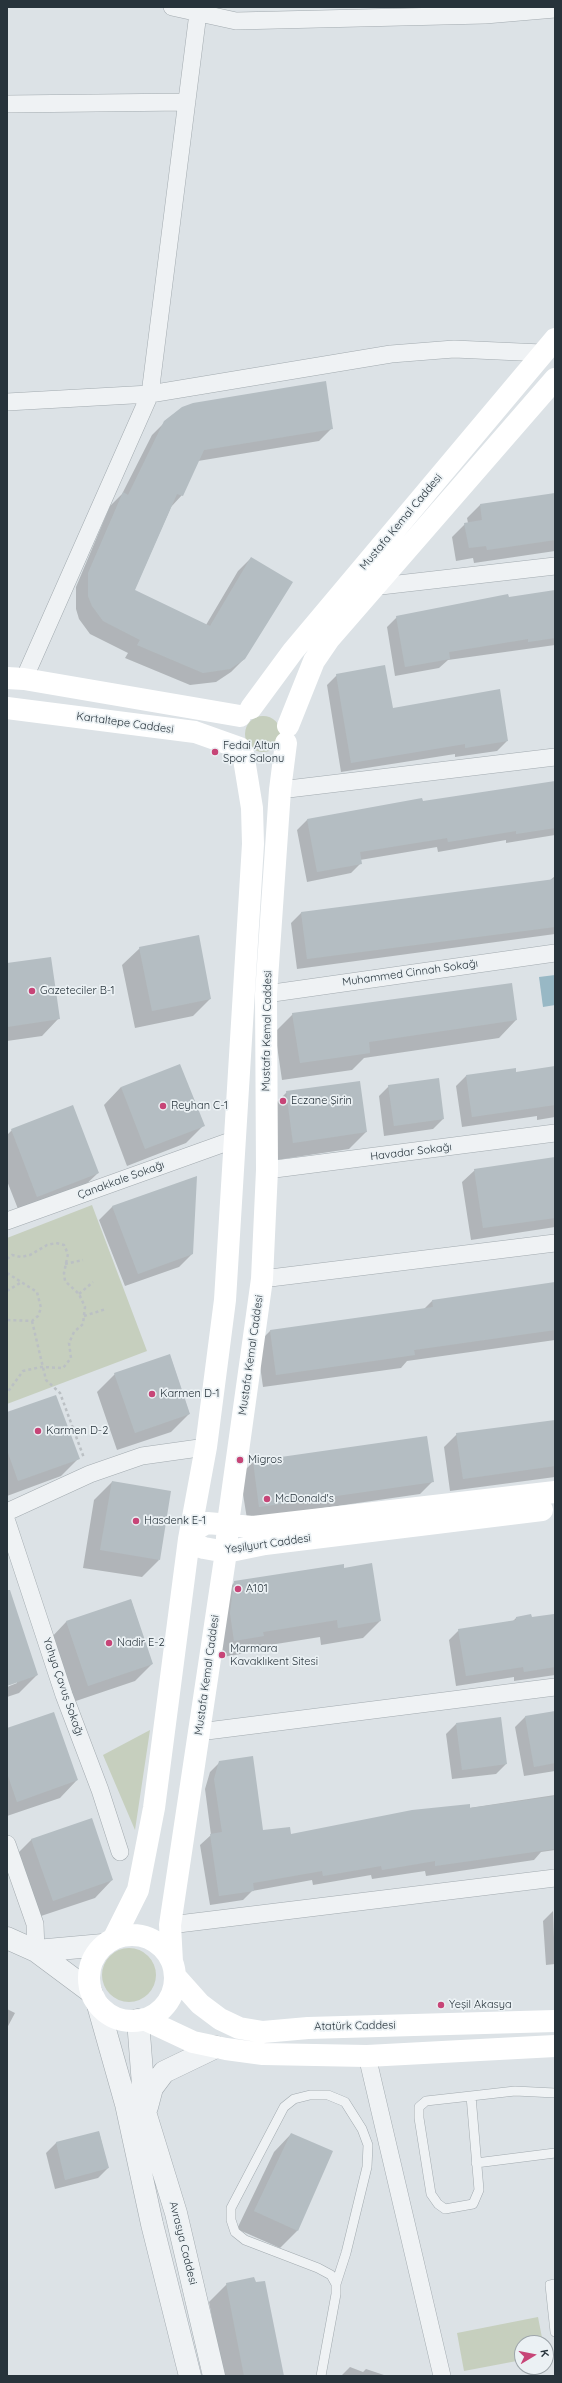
<!DOCTYPE html>
<html>
<head>
<meta charset="utf-8">
<style>
  body { margin:0 }
  #map { position:relative; width:562px; height:2383px; overflow:hidden; background:#dce2e6; font-family:Quicksand,sans-serif }
  canvas { display:block }
  .frame { position:absolute; inset:0; border:8px solid #27333b; pointer-events:none }
  .north { position:absolute; left:514px; top:2335px; width:40px; height:40px; box-sizing:border-box; background:#ebf1f4; border:1px solid #9da5aa; border-radius:50%; rotate:80deg; font-size:11px; font-weight:700; line-height:16px; text-align:center; color:#27333b }
  .north::after { content:''; display:block; margin:auto; width:14px; height:18px; background:#c74577; clip-path:polygon(50% 0,100% 100%,50% 72%,0 100%) }
</style>
</head>
<body>
<div id="map">
<canvas width="562" height="2383"></canvas>
<div class="frame"></div>
<div class="north">K</div>
</div>
<script>
const ctx = document.querySelector('canvas').getContext('2d');
ctx.lineJoin = 'round';
function paint(path, color) {
  ctx.fillStyle = color;
  ctx.fill(path, 'evenodd');
}
function shape(rows) {
  const path = new Path2D();
  for (const r of rows) {
    if (r.length === 3) {
      path.moveTo(r[0] + r[2], r[1]);
      path.arc(r[0], r[1], r[2], 0, 2 * Math.PI);
      continue;
    }
    path.moveTo(r[0], r[1]);
    for (let i = 2; i < r.length; i += 2) path.lineTo(r[i], r[i + 1]);
  }
  return path;
}
function strokePath(path, color, width, dash) {
  ctx.strokeStyle = color;
  ctx.lineWidth = width;
  ctx.lineCap = dash ? 'butt' : 'round';
  ctx.setLineDash(dash || []);
  ctx.stroke(path);
}
function drawText(font, color, halo, rows, align = 'center') {
  ctx.font = font + ' Quicksand,sans-serif';
  ctx.lineWidth = 3.5;
  ctx.setLineDash([]);
  ctx.textBaseline = 'middle';
  ctx.strokeStyle = halo;
  ctx.fillStyle = color;
  for (const [text, x, y, turn = 0] of rows) {
    ctx.save();
    ctx.translate(x, y);
    ctx.rotate((+turn || 0) * Math.PI / 180);
    ctx.textAlign = isNaN(turn) ? turn : align;
    if (halo) ctx.strokeText(text, 0, 0);
    ctx.fillText(text, 0, 0);
    ctx.restore();
  }
}
paint(shape([
  [263,734,18],
  [92,1205,147,1351,7,1404,7,1238],
  [150,1730,135,1830,103,1755],
  [129,1975,27],
  [538,2317,543,2343,522,2343,522,2360,464,2371,457,2333]
]), '#c6cfbe');
paint(shape([
  [555,975,555,1005,543,1007,539,977]
]), '#98b8c5');
paint(shape([
  [165,422,332,428,319,441,198,461,182,495,171,507,134,591,206,625,238,571,251,558,245,658,231,672,216,682,190,685,125,658,128,653,90,634,79,619,76,609,76,587,110,506,122,494,152,435],
  [555,494,555,551,474,563,473,558,456,561,452,537,465,524,468,523,467,518,480,505],
  [555,592,555,645,448,660,439,668,395,676,387,627,397,617],
  [337,675,392,709,507,741,497,751,455,757,455,754,341,772,327,685],
  [555,782,555,835,506,843,506,840,438,852,437,847,360,860,361,863,351,873,307,882,297,830,307,820],
  [555,876,555,934,297,969,291,923,301,913,549,881],
  [140,948,210,999,193,1016,135,1028,122,965],
  [7,964,59,1018,42,1036,7,1041],
  [293,1014,516,1020,499,1038,364,1058,352,1070,282,1080,275,1032],
  [555,1067,555,1117,537,1120,537,1116,462,1127,456,1086,466,1076,515,1069,516,1073],
  [389,1086,443,1119,433,1129,384,1136,379,1096],
  [121,1087,203,1126,186,1143,127,1166,104,1105],
  [287,1092,366,1132,349,1149,276,1160,269,1110],
  [12,1130,98,1173,80,1190,20,1214,7,1181,7,1135],
  [555,1158,555,1227,471,1240,462,1182,475,1170],
  [196,1178,192,1254,179,1267,125,1286,99,1220,112,1207],
  [555,1283,555,1340,407,1361,401,1368,263,1387,257,1344,270,1331,424,1309,432,1301],
  [115,1374,189,1414,171,1432,117,1450,97,1392],
  [7,1413,78,1459,61,1476,7,1496],
  [555,1421,555,1477,450,1491,444,1447,457,1434],
  [253,1462,433,1481,420,1494,247,1519,240,1475],
  [112,1482,159,1560,142,1577,83,1568,94,1500],
  [344,1569,380,1621,363,1638,321,1645,320,1637,251,1648,246,1653,217,1658,217,1600,235,1582],
  [131,1600,152,1664,135,1681,70,1703,49,1640,66,1622],
  [7,1613,37,1675,19,1693,7,1697,7,1687,17,1683,17,1681,7,1685],
  [516,1618,555,1620,555,1675,514,1681,514,1677,456,1686,449,1640,459,1630,513,1621],
  [555,1712,555,1771,524,1776,515,1727,525,1717],
  [456,1724,506,1764,496,1774,452,1779,446,1734],
  [7,1729,77,1780,60,1798,7,1816],
  [220,1762,262,1831,290,1835,555,1795,555,1850,541,1852,534,1860,426,1876,425,1871,372,1879,371,1875,313,1885,312,1880,252,1891,243,1900,210,1905,200,1845,211,1835,205,1789,210,1772],
  [32,1839,112,1880,95,1898,35,1918,14,1857],
  [553,1911,555,1964,546,1965,543,1921],
  [7,2009,15,2013,7,2028],
  [99,2132,108,2168,98,2178,55,2189,46,2153,56,2143],
  [291,2134,332,2152,297,2231,280,2248,237,2229,274,2152],
  [227,2284,283,2376,223,2376,209,2302],
  [350,2367,363,2372,366,2369,387,2376,341,2376]
]), '#0003');
paint(shape([
  [326,381,333,429,204,450,183,496,177,494,135,590,210,626,251,557,293,582,245,659,230,669,203,673,137,645,140,640,103,621,92,606,88,596,88,573,123,492,128,495,164,421,182,407,193,403],
  [555,493,555,540,487,550,486,546,469,548,464,523,482,520,480,504],
  [555,590,555,638,528,642,528,639,449,652,450,659,405,667,396,616,508,594,509,597],
  [385,665,393,708,500,689,508,741,465,748,465,744,351,763,336,674],
  [555,781,555,828,516,834,516,831,448,842,447,838,360,852,362,864,317,872,307,819,422,798,423,801],
  [555,879,555,927,307,959,301,912],
  [199,935,211,999,152,1011,139,947],
  [51,957,60,1019,7,1027,7,963],
  [512,983,517,1020,369,1042,370,1053,300,1063,292,1013],
  [180,1064,205,1126,145,1149,121,1087],
  [555,1066,555,1105,472,1117,466,1075,516,1068,516,1072],
  [439,1078,444,1119,394,1126,388,1085],
  [360,1081,367,1132,293,1143,286,1091],
  [73,1105,99,1173,37,1197,11,1129],
  [555,1157,555,1218,483,1228,474,1169],
  [197,1176,193,1254,138,1274,112,1206],
  [555,1282,555,1330,414,1350,415,1355,276,1375,270,1330,433,1307,432,1300],
  [170,1354,190,1414,135,1433,114,1373],
  [56,1395,80,1459,18,1481,7,1450,7,1412],
  [555,1420,555,1466,463,1479,456,1433],
  [427,1436,434,1482,259,1507,253,1461],
  [112,1481,171,1491,160,1560,100,1550],
  [372,1563,381,1621,338,1628,337,1620,263,1632,264,1636,234,1641,230,1613,234,1581,344,1564,344,1568],
  [7,1590,10,1590,38,1675,7,1686],
  [131,1599,153,1664,88,1686,66,1621],
  [531,1614,532,1617,554,1614,555,1667,524,1672,523,1667,466,1676,458,1629,516,1620,516,1617],
  [555,1711,555,1763,534,1767,525,1716],
  [54,1712,78,1780,17,1802,7,1773,7,1728],
  [501,1717,507,1764,462,1770,456,1723],
  [253,1756,263,1830,290,1827,291,1834,412,1810,470,1804,470,1808,555,1796,555,1849,435,1866,435,1861,382,1870,381,1866,323,1876,322,1871,253,1883,254,1891,219,1896,210,1834,222,1832,214,1779,219,1761],
  [92,1818,113,1880,53,1901,31,1839],
  [99,2131,109,2168,65,2180,56,2142],
  [291,2133,333,2151,298,2231,254,2211],
  [254,2277,256,2282,265,2281,284,2376,244,2376,226,2283]
]), '#b4bdc2');
const service = shape([
  [471,2096,479,2190,473,2204,445,2209,438,2204,431,2194,419,2118,419,2107,426,2101,471,2096,515,2091,555,2093],
  [476,2163,555,2153],
  [555,2284,550,2285,555,2332],
  [321,2376,336,2294,336,2284,346,2253,367,2167,368,2145,362,2129,345,2102,328,2095,310,2095,294,2099,284,2107,231,2208,231,2220,235,2232,245,2240,318,2268,331,2275,336,2284]
]);
const minor = shape([
  [172,7,236,21,485,15,555,9],
  [7,104,187,102],
  [7,402,150,394,391,354,454,349,542,353],
  [372,587,555,566],
  [24,679,150,394,198,13],
  [280,790,555,757],
  [266,994,555,953],
  [267,1170,555,1133],
  [7,1221,236,1139],
  [262,1279,555,1243],
  [7,1512,90,1474,142,1456,206,1447],
  [7,1522,64,1695,100,1790,120,1852],
  [199,1732,555,1687],
  [7,1844,35,1924,36,1951],
  [170,1925,555,1878],
  [367,2056,442,2376]
]);
const tertiary = shape([
  [7,1938,36,1951,91,1992],
  [36,1951,103,1945],
  [98,2005,126,2104,152,2224,190,2376],
  [138,2020,145,2112,176,2213,214,2376],
  [147,2107,152,2088,164,2072,216,2047]
]);
strokePath(service, '#a2aaaf', 10);
strokePath(minor, '#a2aaaf', 18);
strokePath(tertiary, '#a2aaaf', 23);
strokePath(shape([
  [7,1259,12,1255,21,1257,30,1255,47,1245,56,1243,64,1245,68,1254,64,1273,65,1281,79,1294,85,1307,83,1324,74,1332,69,1343,71,1358,63,1368,41,1367,23,1371,7,1393],
  [65,1264,83,1260],
  [7,1273,37,1292,41,1308,38,1316,32,1321,7,1320],
  [7,1291,20,1283],
  [79,1294,93,1282],
  [84,1316,106,1309],
  [32,1321,46,1380,60,1393,84,1458]
]), '#bbc0c4', 2.5, [3, 3]);
strokePath(service, '#eff2f4', 9);
strokePath(minor, '#eff2f4', 17);
strokePath(tertiary, '#eff2f4', 22);
strokePath(shape([
  [7,678,24,679,240,716],
  [7,708,195,732,240,748],
  [251,708,293,651,555,339],
  [288,726,314,661,329,639,555,379],
  [189,1539,198,1528,207,1523,253,1527,555,1492],
  [189,1539,195,1545,204,1548,226,1552,265,1544,542,1510],
  [132,1978,43],
  [114,1938,138,1890,154,1808,189,1539,206,1447,225,1300,253,844,252,808,243,753],
  [172,1962,170,1925,226,1552,228,1523,262,1279,267,1170,266,994,280,790,286,743],
  [175,1976,200,2004,220,2019,239,2028,263,2032,308,2028,555,2021],
  [144,2019,193,2042,226,2049,263,2054,367,2056,555,2046]
]), '#fff', 22);
for (const [x, y, r, color] of [
  [215,752,4,"#c74577"],
  [32,991,4,"#c74577"],
  [283,1101,4,"#c74577"],
  [163,1106,4,"#c74577"],
  [152,1394,4,"#c74577"],
  [38,1431,4,"#c74577"],
  [240,1460,4,"#c74577"],
  [267,1499,4,"#c74577"],
  [136,1521,4,"#c74577"],
  [238,1589,4,"#c74577"],
  [109,1643,4,"#c74577"],
  [222,1655,4,"#c74577"],
  [441,2005,4,"#c74577"]
]) {
  const dot = new Path2D();
  dot.arc(x, y, r, 0, 2 * Math.PI);
  ctx.fillStyle = color;
  ctx.fill(dot);
  strokePath(dot, '#ebf1f4', 1.5);
}
drawText('11px', '#27333b', '#ebf1f4', [
  ["Mustafa Kemal Caddesi",401,522,-50],
  ["Kartaltepe Caddesi",125,723,8],
  ["Muhammed Cinnah Sokağı",410,973,-8],
  ["Mustafa Kemal Caddesi",267,1031,-89],
  ["Havadar Sokağı",411,1152,-7],
  ["Çanakkale Sokağı",121,1180,-20],
  ["Mustafa Kemal Caddesi",251,1355,-82],
  ["Yeşilyurt Caddesi",268,1544,-8],
  ["Mustafa Kemal Caddesi",207,1675,-82],
  ["Yahya Çavuş Sokağı",63,1687,71],
  ["Atatürk Caddesi",355,2026,-1],
  ["Avrasya Caddesi",183,2243,76]
]);
drawText('11px', '#27333b', '#ebf1f4', [
  ["Fedai Altun",223,746],
  ["Spor Salonu",223,759],
  ["Gazeteciler B-1",40,991],
  ["Eczane Şirin",291,1101],
  ["Reyhan C-1",171,1106],
  ["Karmen D-1",160,1394],
  ["Karmen D-2",46,1431],
  ["Migros",248,1460],
  ["McDonald's",275,1499],
  ["Hasdenk E-1",144,1521],
  ["A101",246,1589],
  ["Nadir E-2",117,1643],
  ["Marmara",230,1649],
  ["Kavaklıkent Sitesi",230,1662],
  ["Yeşil Akasya",449,2005]
], 'left');
</script>
</body>
</html>
